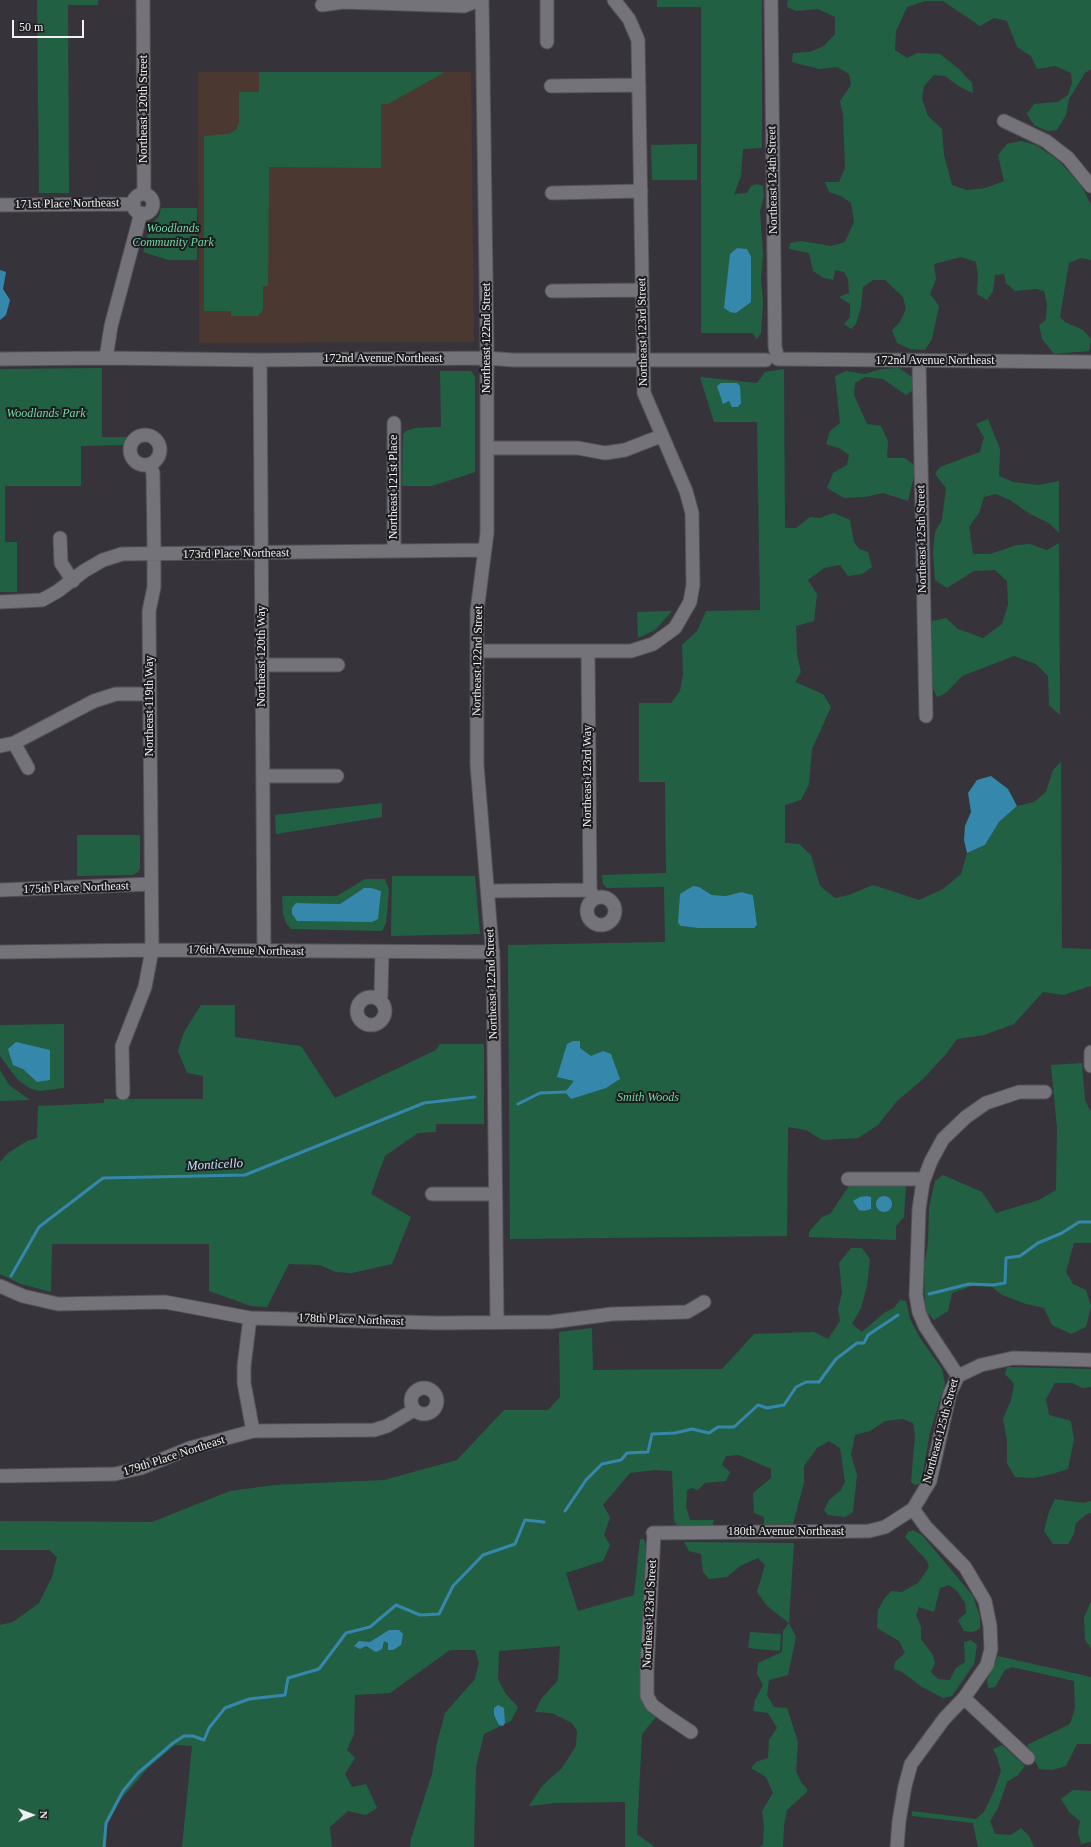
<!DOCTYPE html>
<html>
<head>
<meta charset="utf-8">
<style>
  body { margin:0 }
  #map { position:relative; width:1091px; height:1847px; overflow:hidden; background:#36343a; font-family:"Times New Roman",serif }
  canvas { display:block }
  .north { position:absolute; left:12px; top:1795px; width:40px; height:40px; -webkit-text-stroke:3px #1d1c1f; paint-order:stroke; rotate:89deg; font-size:11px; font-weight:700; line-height:16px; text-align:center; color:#f1f0f4 }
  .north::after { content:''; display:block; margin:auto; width:14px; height:18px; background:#f1f0f4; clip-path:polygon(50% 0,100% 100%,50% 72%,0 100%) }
  .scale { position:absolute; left:12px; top:20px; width:72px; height:18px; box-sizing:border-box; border:2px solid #f1f0f4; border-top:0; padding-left:5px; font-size:12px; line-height:14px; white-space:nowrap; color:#f1f0f4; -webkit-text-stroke:3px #1d1c1f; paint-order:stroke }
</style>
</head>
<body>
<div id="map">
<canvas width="1091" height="1847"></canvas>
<div class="north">N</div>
<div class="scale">50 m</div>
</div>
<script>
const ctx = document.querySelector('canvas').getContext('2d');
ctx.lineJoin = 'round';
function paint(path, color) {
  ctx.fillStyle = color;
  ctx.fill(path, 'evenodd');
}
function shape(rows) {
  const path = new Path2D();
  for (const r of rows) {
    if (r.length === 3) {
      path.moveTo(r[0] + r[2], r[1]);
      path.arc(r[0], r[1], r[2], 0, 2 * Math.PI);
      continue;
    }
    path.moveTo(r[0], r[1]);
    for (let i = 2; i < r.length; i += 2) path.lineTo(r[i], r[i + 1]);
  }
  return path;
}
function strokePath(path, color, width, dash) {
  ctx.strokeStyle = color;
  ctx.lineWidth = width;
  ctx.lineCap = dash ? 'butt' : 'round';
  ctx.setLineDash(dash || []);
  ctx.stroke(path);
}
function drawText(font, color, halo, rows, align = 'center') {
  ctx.font = font + ' "Times New Roman",serif';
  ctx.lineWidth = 4;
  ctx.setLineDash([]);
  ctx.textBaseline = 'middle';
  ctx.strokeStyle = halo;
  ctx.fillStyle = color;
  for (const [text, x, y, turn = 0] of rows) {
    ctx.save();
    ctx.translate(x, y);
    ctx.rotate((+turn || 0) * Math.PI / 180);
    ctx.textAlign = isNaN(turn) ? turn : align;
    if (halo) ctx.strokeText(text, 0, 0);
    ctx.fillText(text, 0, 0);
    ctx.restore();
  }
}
paint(shape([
  [198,72,471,72,474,342,199,343]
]), '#4b3831');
paint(shape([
  [37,0,98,0,98,5,68,5,69,193,39,193],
  [657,0,762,0,762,148,743,149,741,176,734,194,747,193,751,186,757,184,763,186,764,196,760,211,763,255,761,279,763,301,761,333,757,339,752,333,701,333,701,7,657,7],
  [788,0,1091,0,1091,69,1085,73,1069,99,1066,115,1057,130,1047,131,1034,125,1027,114,1034,104,1058,102,1068,95,1072,83,1071,73,1055,66,1037,69,1031,56,1017,47,1007,21,994,18,980,26,943,1,925,1,907,7,896,31,895,50,907,58,917,53,940,54,960,70,972,83,973,93,960,87,945,76,934,75,924,86,922,99,928,116,942,129,944,155,952,185,967,190,986,188,1004,181,998,155,1007,144,1021,141,1036,145,1058,160,1081,185,1091,205,1091,260,1081,258,1069,263,1060,317,1065,322,1083,330,1091,339,1089,351,1054,354,1042,339,1039,325,1046,320,1047,303,1044,291,1036,289,1015,291,1006,283,1004,274,995,275,993,291,987,300,977,294,978,276,976,262,961,257,934,264,936,279,930,294,939,306,932,339,925,350,910,349,897,343,892,330,900,322,906,309,903,297,885,280,873,280,863,287,861,307,856,324,851,329,844,324,850,317,850,304,839,297,849,293,848,279,844,272,835,270,833,280,824,278,813,271,809,253,789,249,790,243,801,241,831,246,845,242,854,222,851,203,841,196,829,192,825,182,839,182,845,168,843,114,840,101,851,85,849,74,837,67,819,69,792,62,793,53,810,52,824,46,835,34,835,17,818,9,796,11,787,7],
  [259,72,445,72,388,104,381,104,381,168,269,167,268,286,263,286,263,310,258,316,231,316,231,311,204,311,204,136,228,134,236,130,239,123,239,92,259,92],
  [697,144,697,180,652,180,651,145],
  [161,208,197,208,197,260,168,260,143,252,150,226,159,216],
  [102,368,102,437,126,437,124,445,81,446,81,486,5,486,5,542,17,542,17,592,0,592,0,369],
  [899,368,912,377,915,389,906,395,883,379,865,377,855,383,854,395,867,424,881,426,888,441,887,458,905,458,916,467,908,501,883,493,865,497,844,498,827,488,833,473,847,465,849,455,841,449,826,444,830,431,840,423,835,376,846,371,864,374,881,369],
  [784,369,785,528,796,528,810,517,820,518,834,513,850,520,854,542,859,549,868,552,872,567,862,574,848,576,840,565,824,568,808,580,817,594,814,621,796,626,797,654,801,672,795,682,823,694,831,707,812,749,809,784,801,800,785,805,785,843,799,844,811,855,820,886,835,898,849,895,873,885,919,900,943,889,961,874,967,853,985,845,999,822,1017,806,1034,802,1046,792,1053,770,1061,762,1062,948,1091,949,1091,986,1063,995,1043,992,1014,1024,984,1035,957,1039,946,1054,923,1079,897,1101,878,1125,858,1138,822,1140,806,1130,788,1127,787,1236,510,1239,508,945,665,942,664,887,607,888,603,884,602,875,666,873,665,782,639,782,639,703,671,703,680,691,683,674,682,645,697,631,706,611,760,610,757,422,714,422,700,377,757,383,765,372],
  [699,887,712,895,726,896,741,892,753,895,757,925,753,928,698,928,681,926],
  [440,371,471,371,475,377,475,472,432,486,402,486,403,434,406,431,414,428,441,427],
  [988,419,1000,449,999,476,1013,482,1039,485,1059,481,1059,533,1049,523,1030,514,1010,500,996,494,984,497,979,513,969,527,973,554,990,554,1017,545,1030,544,1047,550,1059,543,1060,715,1049,705,1048,676,1036,664,1014,656,962,676,946,693,937,697,932,686,932,621,946,618,958,629,983,638,1002,624,1008,605,1007,581,995,570,974,571,947,588,935,580,933,553,935,532,942,520,946,488,935,474,940,467,980,452,984,437,976,424],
  [672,611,655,630,638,638,637,612],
  [382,803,382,817,276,834,275,815],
  [77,835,140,835,140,868,138,872,133,875,77,876],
  [392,876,475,876,480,934,391,936],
  [365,879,385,879,389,890,386,923,382,931,291,929,286,923,283,914,282,896,337,896],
  [364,888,372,922,296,903,340,904],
  [201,1005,235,1005,235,1037,301,1046,335,1098,436,1050,440,1044,484,1044,484,1124,436,1124,436,1132,418,1133,385,1156,371,1194,411,1217,392,1264,352,1273,336,1272,319,1265,289,1264,267,1307,251,1306,209,1291,209,1244,52,1244,51,1292,21,1284,0,1274,0,1162,8,1153,27,1141,37,1138,38,1106,104,1103,104,1099,203,1099,203,1076,187,1073,178,1051,184,1032],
  [64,1024,64,1088,40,1091,31,1089,18,1080,0,1056,0,1025],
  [1082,1063,1085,1100,1091,1112,1091,1243,1074,1243,1066,1272,1073,1284,1086,1290,1091,1306,1086,1327,1071,1334,1052,1325,1044,1308,1026,1304,1002,1295,992,1287,972,1286,952,1293,948,1311,934,1320,925,1310,924,1265,928,1244,929,1207,935,1181,943,1175,982,1192,996,1213,1039,1200,1056,1190,1057,1128,1051,1065],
  [0,1070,9,1085,30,1100,0,1101],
  [906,1185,904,1217,896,1226,896,1240,809,1237,809,1232,822,1217,830,1214,849,1186],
  [851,1248,862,1248,870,1259,867,1286,861,1308,852,1324,862,1332,884,1313,894,1308,900,1300,906,1301,910,1319,920,1338,942,1369,945,1384,930,1432,921,1483,915,1485,911,1482,915,1435,913,1423,903,1419,885,1421,870,1431,855,1435,851,1455,857,1475,853,1512,845,1517,828,1515,824,1510,829,1500,841,1490,845,1482,840,1448,829,1441,817,1448,804,1466,804,1483,793,1524,764,1525,764,1517,754,1513,753,1493,771,1478,771,1469,739,1455,726,1456,722,1465,730,1472,726,1481,705,1483,698,1490,692,1488,687,1490,686,1507,690,1520,714,1520,712,1529,679,1528,674,1521,672,1471,655,1470,630,1473,603,1505,610,1517,604,1535,610,1545,603,1561,566,1573,578,1611,634,1595,640,1539,644,1539,646,1545,640,1694,649,1711,656,1717,642,1734,637,1834,655,1847,625,1847,625,1802,555,1803,529,1806,542,1786,562,1768,576,1746,577,1731,572,1723,552,1713,535,1712,541,1699,558,1680,560,1646,499,1651,498,1679,505,1693,518,1707,511,1721,484,1734,476,1767,474,1847,410,1847,411,1839,432,1774,437,1743,445,1713,475,1679,479,1662,475,1650,450,1650,390,1693,355,1695,354,1734,347,1750,355,1758,345,1774,352,1787,366,1784,377,1808,366,1815,348,1811,330,1827,332,1847,182,1847,192,1746,175,1745,148,1768,121,1799,107,1825,106,1847,0,1847,0,1625,13,1622,39,1603,52,1577,57,1557,49,1550,0,1550,0,1521,152,1522,230,1491,275,1485,384,1480,457,1460,504,1410,548,1410,560,1397,559,1332,592,1328,593,1370,722,1369,754,1334,814,1332,828,1339,840,1321,838,1309,842,1293,839,1263],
  [1007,1367,1091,1369,1091,1387,1083,1388,1072,1383,1055,1383,1046,1399,1049,1415,1071,1421,1074,1440,1068,1469,1052,1474,1033,1478,1015,1477,1007,1463,1007,1441,1003,1419,1011,1400,1014,1384,1005,1374],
  [1055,1499,1084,1503,1091,1501,1091,1513,1087,1514,1076,1523,1074,1534,1068,1544,1053,1544,1044,1531,1049,1512],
  [913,1530,922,1535,973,1596,980,1617,980,1629,972,1632,964,1631,958,1620,966,1613,965,1603,957,1591,949,1585,940,1588,934,1612,919,1607,916,1615,921,1627,921,1639,933,1655,935,1663,931,1672,938,1679,950,1680,955,1669,965,1662,964,1642,971,1640,977,1645,974,1664,952,1696,943,1698,922,1687,902,1672,894,1669,895,1662,905,1653,899,1641,877,1628,878,1610,884,1599,891,1591,902,1592,918,1583,929,1567,927,1561,905,1537,908,1532],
  [684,1542,794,1543,789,1623,796,1637,788,1675,769,1680,767,1695,774,1707,787,1708,798,1742,796,1771,802,1784,807,1788,807,1792,787,1810,784,1826,783,1847,759,1847,763,1845,764,1826,762,1811,773,1793,766,1777,751,1768,756,1762,768,1758,769,1740,777,1728,768,1713,753,1711,755,1700,763,1685,757,1674,758,1663,782,1652,783,1631,789,1623,767,1606,757,1592,765,1565,758,1558,740,1566,727,1577,709,1579,703,1572,701,1554,689,1551],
  [1090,1603,1091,1603,1091,1648,1085,1640,1084,1618],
  [750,1632,781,1634,780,1651,748,1648],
  [998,1656,1091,1677,1091,1744,1077,1744,1066,1766,1052,1770,1039,1769,1027,1745,1070,1724,1075,1708,1074,1681,1012,1667,1005,1670,995,1687,988,1688,987,1680],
  [1002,1745,1025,1766,1018,1775,1007,1782,998,1808,990,1821,995,1834,1011,1835,1021,1828,1029,1836,1034,1847,978,1847,973,1823,912,1816,912,1811,976,1819,984,1812,994,1791,1001,1771,997,1757,993,1749],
  [1073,1790,1091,1791,1091,1842,1081,1844,1078,1832,1080,1821,1069,1812,1061,1799]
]), '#226044');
paint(shape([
  [737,248,747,249,751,257,751,302,736,313,730,312,724,308,730,254],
  [0,270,6,272,3,289,10,300,6,315,0,320],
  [721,383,737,383,740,386,741,403,738,407,732,407,729,401,723,404,717,386],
  [991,776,1008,789,1017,806,999,822,985,845,967,853,964,840,965,826,971,812,968,793,977,780],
  [693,886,699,887,712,895,726,896,741,892,753,895,757,925,754,928,698,928,681,926,678,923,680,894],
  [364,888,371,888,381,891,378,919,372,922,297,921,292,914,292,908,296,903,340,904],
  [573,1041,580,1041,580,1048,591,1056,603,1051,611,1054,620,1079,606,1088,571,1099,565,1092,574,1081,557,1077,567,1044],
  [16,1042,50,1050,50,1080,37,1082,23,1069,13,1065,8,1049],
  [867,1196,871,1197,871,1209,864,1211,859,1210,853,1201,860,1197],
  [884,1204,8],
  [389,1630,399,1630,403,1634,401,1645,393,1650,388,1650,388,1643,384,1641,382,1649,376,1652,366,1646,360,1649,354,1646,359,1641,370,1642],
  [498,1705,504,1708,505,1723,503,1726,499,1725,494,1715,494,1708]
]), '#3687ac');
strokePath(shape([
  [518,1104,540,1093,565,1092],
  [11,1276,39,1227,103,1178,245,1175,424,1103,475,1097],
  [929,1294,969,1284,993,1285,1005,1283,1006,1258,1020,1256,1038,1243,1062,1233,1079,1222,1091,1222],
  [565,1511,586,1480,602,1464,621,1460,627,1453,648,1452,652,1434,675,1433,692,1429,709,1433,718,1427,734,1427,758,1405,767,1408,784,1405,796,1387,806,1382,819,1382,836,1359,857,1343,864,1343,868,1335,898,1315],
  [104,1847,106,1823,123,1791,138,1773,173,1743,184,1736,193,1736,204,1740,209,1728,225,1708,249,1699,285,1695,288,1678,319,1669,346,1633,370,1627,396,1605,420,1615,439,1614,453,1586,483,1555,515,1544,525,1520,544,1522]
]), '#3687ac', 3);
const minor = shape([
  [143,0,144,194],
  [482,0,487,345,487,533,477,611,477,765,493,959,497,1322],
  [547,0,547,42],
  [771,0,775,347,778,359,1091,362],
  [322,5,343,2,464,6,479,0],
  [551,86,639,85],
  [1004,121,1046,141,1068,158,1091,186],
  [552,193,641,191],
  [143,204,10],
  [0,205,134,204],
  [552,291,642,290],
  [106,358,111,326,141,213],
  [0,359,106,358,260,360,487,358,513,360,766,360],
  [260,360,264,951],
  [919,361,926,716],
  [394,423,394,551],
  [145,450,15],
  [487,448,578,448,605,453,625,450,661,436],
  [60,538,61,563,73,581],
  [0,602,42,600,58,591,84,571,103,560,122,554,485,550],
  [477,651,631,651,653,644,675,628,690,602,693,585,692,513,686,491,644,393,638,40,629,19,614,0],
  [588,652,590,890,594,899],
  [262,665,338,665],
  [14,743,28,768],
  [0,746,14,743,94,701,116,694,150,694],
  [263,776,337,776],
  [0,890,151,884],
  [488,891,590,890],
  [601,911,14],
  [0,952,152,950,493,952],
  [371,1011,14],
  [379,1000,381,995,382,952],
  [1091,1052,1091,1066],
  [123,1093,122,1046,145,987,152,950,149,611,154,587,154,544,153,473,150,464],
  [848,1179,924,1179],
  [432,1194,495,1194],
  [0,1286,23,1296,58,1304,165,1302,250,1318,437,1323,551,1322,612,1314,687,1312,704,1302],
  [250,1318,244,1366,244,1383,253,1431],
  [958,1376,981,1365,1013,1358,1091,1360],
  [424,1401,13],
  [0,1476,115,1474,141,1468,190,1448,253,1431,374,1430,387,1426,414,1410],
  [653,1533,869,1531,885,1527,913,1509],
  [654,1533,647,1670,647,1696,652,1705,664,1714,691,1732],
  [964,1698,1028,1758],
  [897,1847,899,1821,905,1786,911,1764,944,1719,964,1698,987,1665,991,1649,990,1626,985,1601,965,1567,926,1527,913,1509,930,1481,950,1393,958,1376,925,1326,919,1312,916,1295,919,1209,923,1182,931,1161,943,1139,966,1117,986,1103,1019,1092,1045,1092]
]);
strokePath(minor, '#555358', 15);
strokePath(minor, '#75737a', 13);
drawText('12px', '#f1f0f4', '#1d1c1f', [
  ["Northeast 120th Street",144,109,-90],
  ["Northeast 124th Street",773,180,-91],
  ["171st Place Northeast",67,204,-1],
  ["Northeast 123rd Street",643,332,-91],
  ["Northeast 122nd Street",487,338,-90],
  ["172nd Avenue Northeast",383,359],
  ["172nd Avenue Northeast",935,361],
  ["Northeast 121st Place",394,487,-90],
  ["Northeast 125th Street",922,539,-91],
  ["173rd Place Northeast",236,554,-1],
  ["Northeast 120th Way",262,656,-90],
  ["Northeast 122nd Street",478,661,-89],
  ["Northeast 119th Way",150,706,-90],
  ["Northeast 123rd Way",588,776,-90],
  ["175th Place Northeast",76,888,-2],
  ["176th Avenue Northeast",246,951,1],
  ["Northeast 122nd Street",492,984,-92],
  ["178th Place Northeast",351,1320,2],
  ["Northeast 125th Street",941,1431,-75],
  ["179th Place Northeast",174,1456,-18],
  ["180th Avenue Northeast",786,1532],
  ["Northeast 123rd Street",650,1614,-87]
]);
drawText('italic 12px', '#6dd9a4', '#1d1c1f', [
  ["Woodlands",173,229],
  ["Community Park",173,243],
  ["Woodlands Park",46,414],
  ["Smith Woods",648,1098]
]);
drawText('italic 13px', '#bee5fa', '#1d1c1f', [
  ["Monticello",215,1165,-3]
]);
</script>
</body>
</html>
